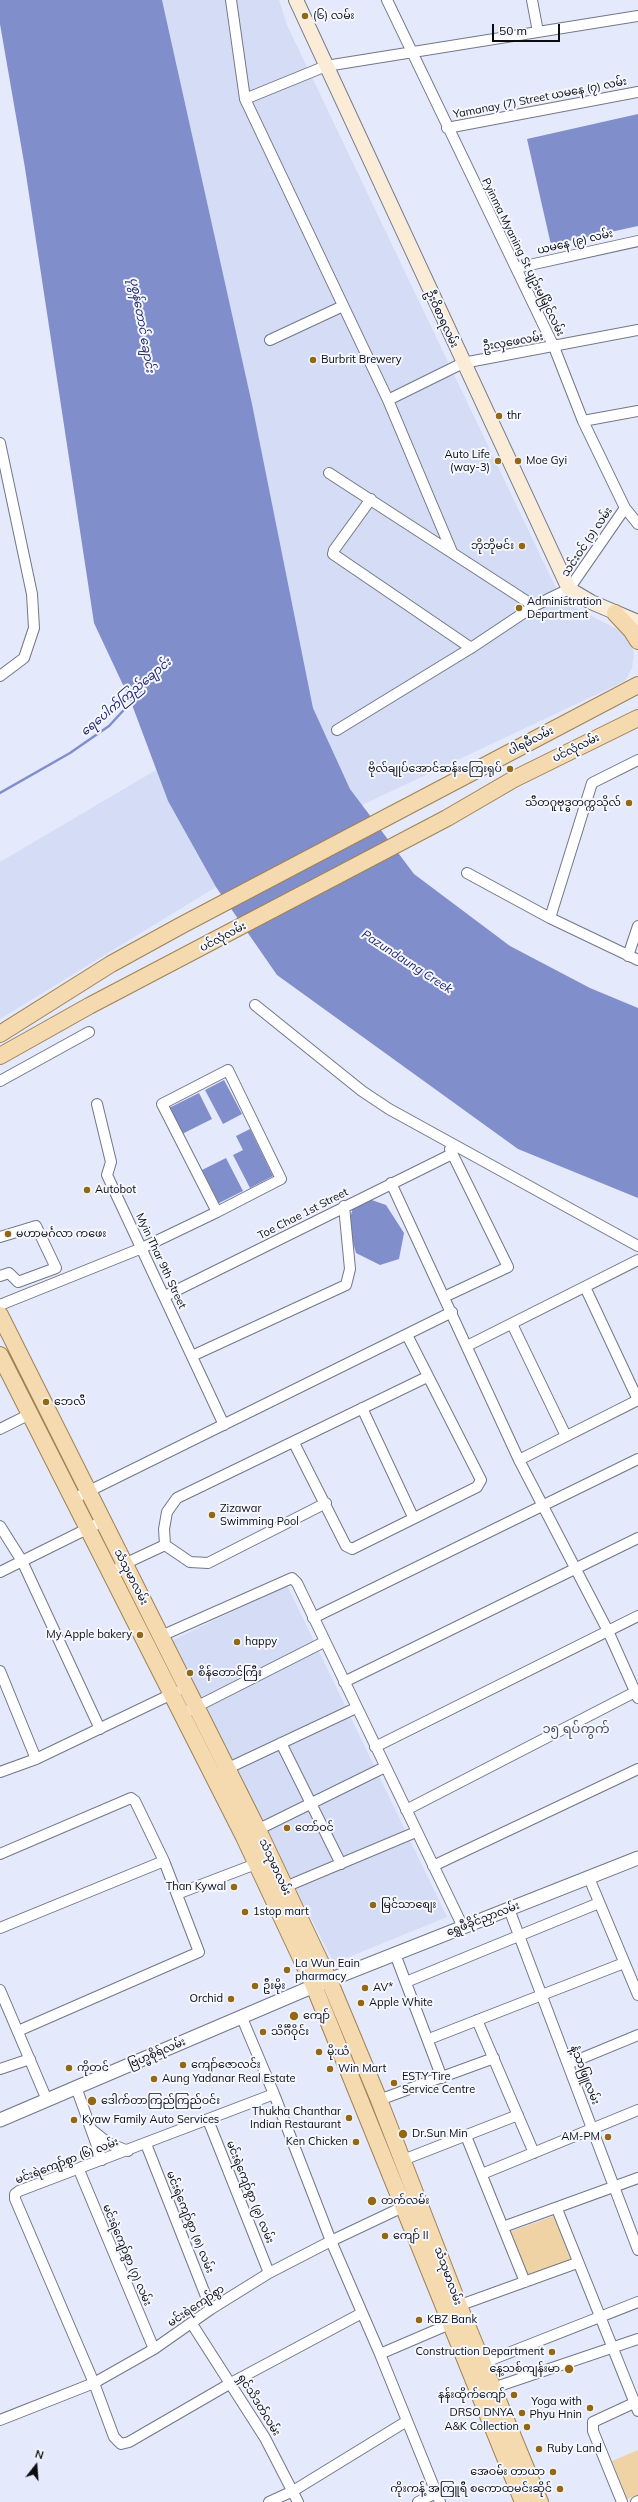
<!DOCTYPE html>
<html>
<head>
<meta charset="utf-8">
<style>
  body { margin:0 }
  #map { position:relative; width:638px; height:2502px; overflow:hidden; background:#e4e9fc; font-family:Mulish,sans-serif }
  canvas { display:block }
  .north { position:absolute; left:16px; top:2446px; width:40px; height:40px; -webkit-text-stroke:3px #f5f7fe; paint-order:stroke; rotate:17deg; font-size:11px; font-weight:700; line-height:16px; text-align:center; color:#0b0c12 }
  .north::after { content:''; display:block; margin:auto; width:14px; height:18px; background:#0b0c12; clip-path:polygon(50% 0,100% 100%,50% 72%,0 100%) }
  .scale { position:absolute; left:492px; top:24px; width:68px; height:18px; box-sizing:border-box; border:2px solid #0b0c12; border-top:0; padding-left:5px; font-size:12px; line-height:14px; white-space:nowrap; color:#0b0c12; -webkit-text-stroke:3px #f5f7fe; paint-order:stroke }
</style>
</head>
<body>
<div id="map">
<canvas width="638" height="2502"></canvas>
<div class="north">N</div>
<div class="scale">50 m</div>
</div>
<script>
const ctx = document.querySelector('canvas').getContext('2d');
ctx.lineJoin = 'round';
function paint(path, color) {
  ctx.fillStyle = color;
  ctx.fill(path, 'evenodd');
}
function shape(rows) {
  const path = new Path2D();
  for (const r of rows) {
    path.moveTo(r[0], r[1]);
    for (let i = 2; i < r.length; i += 2) path.lineTo(r[i], r[i + 1]);
  }
  return path;
}
function strokePath(path, color, width, dash) {
  ctx.strokeStyle = color;
  ctx.lineWidth = width;
  ctx.lineCap = dash ? 'butt' : 'round';
  ctx.setLineDash(dash || []);
  ctx.stroke(path);
}
function drawText(font, color, halo, rows, align = 'center') {
  ctx.font = font + ' Mulish,"Noto Sans Myanmar",sans-serif';
  ctx.lineWidth = 4;
  ctx.setLineDash([]);
  ctx.textBaseline = 'middle';
  ctx.strokeStyle = halo;
  ctx.fillStyle = color;
  for (const [text, x, y, turn = 0] of rows) {
    ctx.save();
    ctx.translate(x, y);
    ctx.rotate((+turn || 0) * Math.PI / 180);
    ctx.textAlign = isNaN(turn) ? turn : align;
    if (halo) ctx.strokeText(text, 0, 0);
    ctx.fillText(text, 0, 0);
    ctx.restore();
  }
}
paint(shape([
  [162,0,279,0,287,25,556,588,570,605,617,629,629,638,634,653,632,668,625,681,362,805,350,789,313,708,252,404],
  [156,770,168,801,216,887,0,1019,0,862],
  [287,1585,447,1917,334,1963,169,1642]
]), '#d5dcf5');
paint(shape([
  [554,2216,571,2261,526,2277,509,2232],
  [638,2450,638,2495,627,2499,612,2461]
]), '#f0d3a5');
paint(shape([
  [0,0,162,0,252,404,313,708,350,789,414,874,510,946,590,988,638,1008,638,1198,518,1149,277,975,216,887,168,801,131,702,94,623,25,168,0,24],
  [638,114,638,226,551,245,527,139],
  [224,1080,242,1114,223,1124,205,1090],
  [199,1093,212,1119,182,1134,169,1108],
  [250,1129,273,1176,250,1188,233,1155,243,1150,236,1136],
  [226,1158,243,1191,219,1203,202,1170],
  [366,1198,386,1205,404,1233,399,1259,380,1265,356,1253,348,1225,354,1204]
]), '#818ecc');
strokePath(shape([
  [0,793,70,753,109,726,133,700]
]), '#818ecc', 2.5);
const minor = shape([
  [231,0,245,99,388,400,452,552],
  [387,0,554,347,583,421,625,508,638,524],
  [532,0,538,32],
  [245,99,326,66,638,16],
  [447,128,638,92],
  [516,268,638,241],
  [270,340,343,306],
  [388,400,463,363,638,330],
  [583,421,638,411],
  [0,443,32,594,34,628,24,658,0,676],
  [329,473,534,606],
  [371,499,334,550,333,554,471,648],
  [337,730,471,648,534,606,569,589,625,508],
  [467,873,550,918,638,960],
  [550,918,592,783,638,760],
  [628,956,638,926],
  [255,1005,362,1091,389,1109,638,1246],
  [0,1081,89,1032],
  [97,1104,111,1162,107,1175,224,1425],
  [391,1183,519,1460,608,1631,638,1698],
  [0,1237,36,1226,56,1268,18,1282,9,1273,0,1276],
  [585,1287,638,1400],
  [165,1296,452,1154],
  [444,1297,508,1267,450,1149],
  [0,1305,142,1248,217,1212,281,1179,228,1070,162,1104,217,1212],
  [512,1324,566,1436],
  [467,1346,638,1260],
  [192,1356,346,1285,350,1269,344,1206],
  [362,1408,413,1517],
  [0,1429,30,1414],
  [294,1443,346,1546,352,1549,477,1487,481,1480,407,1335],
  [519,1460,638,1400],
  [73,1499,452,1312],
  [326,1503,208,1563,190,1562,165,1545,164,1529,167,1512,177,1498,427,1377],
  [0,1526,22,1561,100,1729],
  [120,1566,165,1545],
  [0,1572,103,1521],
  [313,1618,638,1459],
  [161,1636,292,1578,297,1583,463,1927],
  [0,1671,36,1759],
  [344,1682,638,1538],
  [182,1714,324,1642],
  [281,1743,341,1864],
  [375,1747,638,1616],
  [222,1771,356,1708],
  [0,1772,36,1759,176,1692],
  [406,1810,635,1692],
  [253,1832,385,1767],
  [0,1854,131,1798,135,1801,164,1861,199,1952,18,2031],
  [433,1866,638,1769],
  [589,1878,638,1995],
  [285,1887,416,1832],
  [177,1894,261,1862],
  [509,1909,638,2250],
  [0,1928,164,1861],
  [395,1954,442,2078],
  [406,1982,599,1903],
  [0,1990,47,2100],
  [242,2018,274,2094,331,2241,380,2354,440,2502],
  [477,2020,534,2153],
  [429,2039,624,1963],
  [568,2064,638,2035],
  [0,2069,30,2059],
  [76,2087,102,2160],
  [274,2094,19,2191,15,2194,15,2199,94,2383,114,2437,121,2444,129,2442,231,2383,362,2313],
  [379,2100,494,2058],
  [208,2120,269,2273],
  [92,2130,108,2143,128,2151],
  [466,2136,525,2282],
  [146,2144,211,2309],
  [403,2160,518,2115],
  [79,2170,154,2349],
  [482,2174,638,2110],
  [557,2209,638,2411],
  [503,2227,638,2178],
  [455,2307,577,2263],
  [192,2324,265,2438,298,2502],
  [380,2354,450,2324],
  [483,2363,638,2302],
  [487,2390,638,2339],
  [0,2420,94,2383,154,2349,211,2309,269,2273,331,2241,407,2205],
  [269,2502,293,2491,407,2421],
  [418,2502,436,2493],
  [622,2502,593,2431,593,2422,634,2403],
  [636,2502,638,2501]
]);
const tertiary = shape([
  [0,2120,314,1986,638,1858]
]);
const secondary = shape([
  [296,0,569,589,591,602,638,622]
]);
const primary = shape([
  [615,613,631,630,638,641],
  [0,1034,111,964,182,925,638,685],
  [0,1056,89,1006,447,818,514,779,638,718],
  [0,1315,258,1830,329,1980,379,2100,459,2306,540,2502],
  [0,1355,244,1837,314,1986,523,2502]
]);
strokePath(minor, '#737787', 12);
strokePath(tertiary, '#737787', 15);
strokePath(secondary, '#737787', 16);
strokePath(primary, '#9f8255', 18);
strokePath(minor, '#fff', 10);
strokePath(tertiary, '#fff', 13);
strokePath(secondary, '#faecd7', 14);
strokePath(primary, '#f5daaf', 16);
for (const [x, y, r, color] of [
  [305,16,4,"#936813"],
  [313,360,4,"#936813"],
  [499,416,4,"#936813"],
  [498,461,4,"#936813"],
  [518,461,4,"#936813"],
  [522,546,4,"#936813"],
  [519,608,4,"#936813"],
  [510,769,4,"#936813"],
  [629,803,4,"#936813"],
  [87,1190,4,"#936813"],
  [8,1234,4,"#936813"],
  [46,1402,4,"#936813"],
  [212,1515,4,"#936813"],
  [140,1635,4,"#936813"],
  [237,1642,4,"#936813"],
  [190,1673,4,"#936813"],
  [287,1828,4,"#936813"],
  [234,1887,4,"#936813"],
  [373,1905,4,"#936813"],
  [245,1912,4,"#936813"],
  [287,1970,4,"#936813"],
  [255,1986,4,"#936813"],
  [365,1988,4,"#936813"],
  [231,1999,4,"#936813"],
  [361,2003,4,"#936813"],
  [294,2016,5,"#936813"],
  [263,2032,4,"#936813"],
  [319,2052,4,"#936813"],
  [183,2065,4,"#936813"],
  [69,2068,4,"#936813"],
  [330,2069,4,"#936813"],
  [154,2079,4,"#936813"],
  [394,2083,4,"#936813"],
  [92,2101,5,"#936813"],
  [349,2118,4,"#936813"],
  [74,2120,4,"#936813"],
  [403,2134,5,"#936813"],
  [608,2137,4,"#936813"],
  [356,2142,4,"#936813"],
  [372,2201,5,"#936813"],
  [385,2236,4,"#936813"],
  [419,2320,4,"#936813"],
  [552,2352,4,"#936813"],
  [569,2369,5,"#936813"],
  [514,2395,4,"#936813"],
  [590,2408,4,"#936813"],
  [522,2413,4,"#936813"],
  [527,2427,4,"#936813"],
  [539,2449,4,"#936813"],
  [553,2472,4,"#936813"],
  [560,2489,4,"#936813"]
]) {
  const dot = new Path2D();
  dot.arc(x, y, r, 0, 2 * Math.PI);
  ctx.fillStyle = color;
  ctx.fill(dot);
  strokePath(dot, '#f5f7fe', 1.5);
}
drawText('11px', '#0b0c12', '#f5f7fe', [
  ["(၆) လမ်း",313,16],
  ["Burbrit Brewery",321,360],
  ["thr",507,416],
  ["Auto Life",490,455,"right"],
  ["(way-3)",490,468,"right"],
  ["Moe Gyi",526,461],
  ["ဘိုဘိုမင်း",514,546,"right"],
  ["Administration",527,602],
  ["Department",527,615],
  ["ဗိုလ်ချုပ်အောင်ဆန်းကြေးရုပ်",502,769,"right"],
  ["သီတဂူဗုဒ္ဓတက္ကသိုလ်",621,803,"right"],
  ["Autobot",95,1190],
  ["မဟာမင်္ဂလာ ကဖေး",16,1234],
  ["ဘေလီ",54,1402],
  ["Zizawar",220,1509],
  ["Swimming Pool",220,1522],
  ["My Apple bakery",132,1635,"right"],
  ["happy",245,1642],
  ["စိန်တောင်ကြီး",198,1673],
  ["တော်ဝင်",295,1828],
  ["Than Kywal",226,1887,"right"],
  ["မြင်သာစျေး",381,1905],
  ["1stop mart",253,1912],
  ["La Wun Eain",295,1964],
  ["pharmacy",295,1977],
  ["ဦးမိုး",263,1986],
  ["AV*",373,1988],
  ["Orchid",223,1999,"right"],
  ["Apple White",369,2003],
  ["ကျော်",303,2016],
  ["သိင်္ဂီဝိုင်း",271,2032],
  ["မို:ယံ",327,2052],
  ["ကျော်ဇောလင်း",191,2065],
  ["ကိုတင်",77,2068],
  ["Win Mart",338,2069],
  ["ESTY Tire",402,2077],
  ["Service Centre",402,2090],
  ["Aung Yadanar Real Estate",162,2079],
  ["ဒေါက်တာကြည်ကြည်ဝင်း",101,2101],
  ["Thukha Chanthar",341,2112,"right"],
  ["Indian Restaurant",341,2125,"right"],
  ["Kyaw Family Auto Services",82,2120],
  ["Dr.Sun Min",412,2134],
  ["AM-PM",600,2137,"right"],
  ["Ken Chicken",348,2142,"right"],
  ["တက်လမ်း",381,2201],
  ["ကျော် II",393,2236],
  ["KBZ Bank",427,2320],
  ["Construction Department",544,2352,"right"],
  ["နေ့သစ်ကျန်းမာ",560,2369,"right"],
  ["နန်းထိုက်ကျော်",506,2395,"right"],
  ["Yoga with",582,2402,"right"],
  ["Phyu Hnin",582,2415,"right"],
  ["DRSO DNYA",514,2413,"right"],
  ["A&K Collection",519,2427,"right"],
  ["Ruby Land",547,2449],
  ["အေဝမ်း တာယာ",545,2472,"right"],
  ["ကိုးကန့် အကြူရီ စကောထမင်းဆိုင်",552,2489,"right"]
], 'left');
drawText('11px', '#0b0c12', '#f5f7fe', [
  ["Yamanay (7) Street ယမနေ (၇) လမ်း",540,98,-11],
  ["ယမနေ (၉) လမ်း",575,242,-13],
  ["Pyinma Myaning St ပျဉ်းမမြိုင်လမ်း",523,257,64],
  ["ဦးဝိစာရလမ်း",442,319,65],
  ["ဦးလှဖေလမ်း",513,342,-10],
  ["သင်းဝင် (၁) လမ်း",587,542,-56],
  ["ပါရမီလမ်း",531,741,-27],
  ["ပင်လုံလမ်း",576,748,-26],
  ["ပင်လုံလမ်း",223,937,-28],
  ["Toe Chae 1st Street",303,1214,-27],
  ["Myin Thar 9th Street",161,1261,65],
  ["သံသုမာလမ်း",131,1577,63],
  ["သံသုမာလမ်း",275,1867,65],
  ["ရွှေဖီခိုင်ညှာလမ်း",483,1919,-21],
  ["ဗြဟ္မစိုရ်လမ်း",157,2053,-23],
  ["နံ့သာဖြူလမ်း",585,2075,69],
  ["မင်းရဲကျော်စွာ (၆) လမ်း",67,2161,-21],
  ["မင်းရဲကျော်စွာ (၉) လမ်း",250,2192,68],
  ["မင်းရဲကျော်စွာ (၈) လမ်း",190,2222,68],
  ["မင်းရဲကျော်စွာ (၇) လမ်း",127,2255,67],
  ["သံသုမာလမ်း",448,2276,70],
  ["မင်းရဲကျော်စွာ",196,2306,-34],
  ["ရှင်သိဒတ်လမ်း",259,2405,58]
]);
drawText('italic 12px', '#21256d', '#f5f7fe', [
  ["ပုစွန်တောင် ချောင်း",142,325,80],
  ["ရေပေါက်ကြည်ချောင်း",126,697,-40],
  ["Pazundaung Creek",407,962,33]
]);
drawText('13px', '#4c5060', '#f5f7fe', [
  ["၁၅ ရပ်ကွက်",576,1729]
]);
</script>
</body>
</html>
